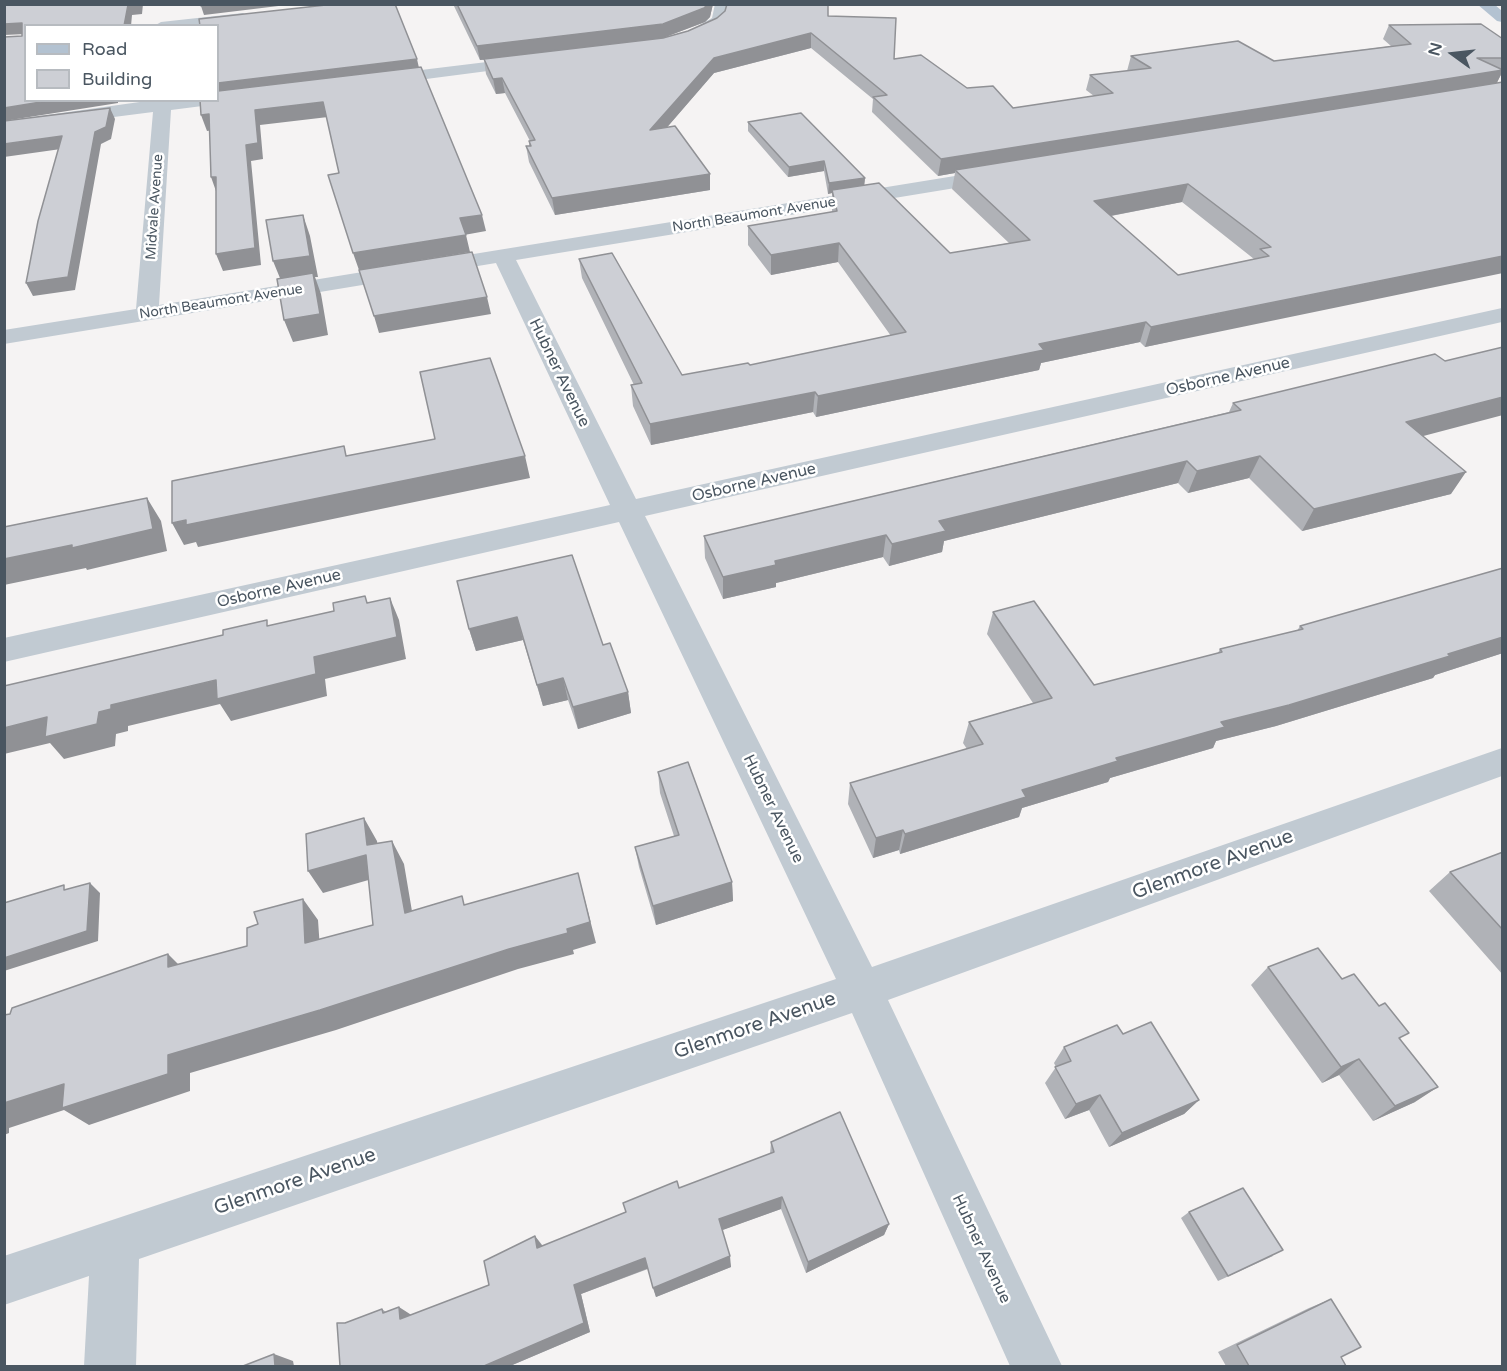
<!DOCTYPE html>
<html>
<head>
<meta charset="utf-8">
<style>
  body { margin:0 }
  #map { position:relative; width:1507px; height:1371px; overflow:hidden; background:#f5f3f3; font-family:"Varela Round",sans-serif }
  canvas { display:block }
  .frame { position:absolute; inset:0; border:6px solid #4a5661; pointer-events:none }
  .legend { position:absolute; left:24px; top:24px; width:195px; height:78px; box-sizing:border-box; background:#fff; border:2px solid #b7bbc0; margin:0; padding:8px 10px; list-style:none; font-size:18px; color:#4a5661 }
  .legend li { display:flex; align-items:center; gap:12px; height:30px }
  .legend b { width:30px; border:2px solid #b7bbc0 }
  .north { position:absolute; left:1423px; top:24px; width:60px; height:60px; -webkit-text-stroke:4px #fff; paint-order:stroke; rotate:285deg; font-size:16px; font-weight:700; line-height:24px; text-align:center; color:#4a5661 }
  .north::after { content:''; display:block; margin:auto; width:21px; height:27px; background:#4a5661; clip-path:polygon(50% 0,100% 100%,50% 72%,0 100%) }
</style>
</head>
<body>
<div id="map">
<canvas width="1507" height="1371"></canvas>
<div class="frame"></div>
<ul class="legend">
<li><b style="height:8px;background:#b3c2d1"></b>Road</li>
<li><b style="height:16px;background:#cdcfd5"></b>Building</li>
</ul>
<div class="north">N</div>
</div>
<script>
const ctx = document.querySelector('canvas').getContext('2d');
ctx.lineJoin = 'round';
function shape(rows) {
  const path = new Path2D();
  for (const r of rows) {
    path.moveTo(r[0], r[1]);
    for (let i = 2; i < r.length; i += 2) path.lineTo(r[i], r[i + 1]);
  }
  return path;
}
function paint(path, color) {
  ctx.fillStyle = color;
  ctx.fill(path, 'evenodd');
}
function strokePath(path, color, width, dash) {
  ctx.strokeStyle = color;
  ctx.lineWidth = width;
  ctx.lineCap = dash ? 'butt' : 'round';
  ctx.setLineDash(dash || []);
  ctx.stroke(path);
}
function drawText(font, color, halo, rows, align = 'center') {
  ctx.font = font + ' "Varela Round",sans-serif';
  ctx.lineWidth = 5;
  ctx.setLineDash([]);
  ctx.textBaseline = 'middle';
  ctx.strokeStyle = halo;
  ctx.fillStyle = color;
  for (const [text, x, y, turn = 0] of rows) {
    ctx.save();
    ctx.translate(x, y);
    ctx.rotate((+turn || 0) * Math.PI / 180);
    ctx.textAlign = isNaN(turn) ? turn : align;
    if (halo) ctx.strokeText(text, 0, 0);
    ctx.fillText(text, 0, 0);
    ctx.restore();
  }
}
paint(shape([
  [715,4,729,4,724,23,691,42,681,42,678,39,681,36,712,18,715,4],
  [243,13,250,17,248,20,206,26,154,26,161,22,243,13],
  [528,57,536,62,534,65,380,85,372,80,380,75,528,57],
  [218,96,220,100,218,104,171,110,159,305,998,169,1005,171,1008,175,1005,179,998,181,516,260,636,499,1502,308,1502,322,645,516,872,967,1502,748,1502,776,888,1000,1062,1366,1010,1366,852,1013,139,1259,136,1366,84,1366,89,1276,4,1305,4,1256,836,979,619,522,4,662,4,638,610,505,496,263,4,344,4,330,136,309,153,112,4,131,4,121,154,100,218,100,218,96]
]), '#c1cad2');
paint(shape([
  [1477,4,1494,4,1502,11,1502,22,1497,21,1477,4]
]), '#b3c2d1');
paint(shape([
  [453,4,713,4,710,17,705,22,665,37,828,16,894,59,967,88,1013,108,1094,96,1086,90,1090,75,1127,71,1131,56,1274,61,1391,46,1383,39,1389,25,1503,39,1503,72,1496,83,1173,341,1145,347,1140,342,1041,363,1039,370,816,417,813,412,651,445,633,406,631,385,634,385,582,278,579,259,682,375,750,365,891,336,838,262,771,275,748,245,748,226,832,212,832,193,828,194,824,171,788,177,748,131,748,122,865,178,864,185,950,253,1009,243,952,189,955,173,938,176,872,112,873,99,811,48,714,73,667,127,710,174,710,190,555,215,529,162,526,146,529,146,529,141,530,141,505,93,496,94,486,74,484,60,480,60],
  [1182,202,1254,259,1178,275,1111,216],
  [1233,403,1423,436,1451,494,1302,531,1249,478,1188,493,1178,483,944,541,942,552,889,566,883,557,776,583,776,587,723,599,705,558,704,536,1229,412],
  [1503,568,1503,653,1435,675,1433,678,1276,726,1216,741,1213,748,1110,778,1108,782,1022,808,1019,817,900,854,899,850,873,858,848,804,850,783,967,749,963,743,969,722,1033,703,987,634,993,612,1094,685,1218,653,1220,649,1297,631,1300,626],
  [457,581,603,645,628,692,631,713,578,729,568,700,543,706,523,640,476,651,469,629],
  [658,772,732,882,733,901,656,925,639,867,635,847,674,836,660,793],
  [1503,852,1503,975,1429,891,1450,872],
  [1268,967,1342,979,1401,1039,1415,1102,1373,1121,1339,1075,1322,1083,1251,985],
  [1123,1034,1199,1100,1184,1114,1109,1147,1089,1110,1065,1119,1045,1083,1056,1067,1054,1063,1064,1047],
  [771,1142,889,1224,884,1235,806,1273,781,1209,722,1230,731,1267,656,1297,648,1269,581,1294,590,1332,510,1366,340,1366,345,1323,382,1309,386,1312,411,1315,489,1285,535,1236,543,1246,626,1212,679,1188,770,1154],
  [1189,1212,1273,1256,1218,1281,1181,1218],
  [1331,1299,1341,1357,1346,1366,1226,1366,1218,1352,1309,1308]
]), '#b0b2b7');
paint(shape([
  [143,4,142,14,132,15,131,26,124,26,128,5],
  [215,4,295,4,204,15,201,6],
  [708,4,713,4,710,17,705,22,663,38,480,60,477,46],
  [22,23,26,34,4,35,4,24],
  [811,33,811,48,714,73,651,146,650,130,714,58],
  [417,59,419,68,218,93,218,83],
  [1503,70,1496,85,955,170,955,173,938,176,941,159],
  [502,78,505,93,496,94,493,79],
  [53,100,118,100,118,103,4,121,4,108],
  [323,102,328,117,260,125,263,159,251,161,261,265,223,271,216,254,255,110],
  [110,108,115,119,111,139,101,144,75,290,33,296,26,283,95,132],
  [209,114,214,130,207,131,201,115],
  [62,136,68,148,4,157,4,144],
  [824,161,824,171,788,177,789,167],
  [710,174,710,190,555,215,552,198],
  [211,177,216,177,217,194],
  [865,178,864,188,832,190,832,193,828,194,829,183],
  [1188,184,1182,202,1089,220,1094,201],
  [303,215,310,236,318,277,315,277,321,294,328,335,293,342,284,320,282,283,273,261],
  [482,215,486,231,464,235,460,218],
  [466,235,470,252,359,270,353,253],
  [839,243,838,262,771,275,771,255],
  [1503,256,1503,273,1145,347,1151,327],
  [487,297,491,314,379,333,374,316],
  [1146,322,1140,342,1041,363,1039,370,816,417,818,396,1039,344],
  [815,392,813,412,651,445,650,424],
  [1503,397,1503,415,1393,444,1406,422],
  [525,456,530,478,198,547,196,542,184,545,172,523],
  [1260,456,1249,478,1188,493,1197,471],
  [1187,461,1178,483,944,541,942,552,889,566,892,544,939,521],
  [1466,472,1451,494,1302,531,1314,509],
  [147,498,161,521,167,551,87,570,86,568,4,585,4,559],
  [886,535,883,557,776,583,776,587,723,599,723,577,775,561],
  [390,598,399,620,406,659,325,679,327,696,231,721,220,704,128,726,128,731,116,734,115,746,64,759,50,743,4,754,4,728,47,717,99,712,111,705,314,657],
  [517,617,523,640,476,651,469,629],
  [1503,637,1503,653,1435,675,1433,678,1276,726,1216,741,1213,748,1110,778,1108,782,1022,808,1019,817,900,854,905,834,1022,790,1221,722,1448,654],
  [563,678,568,700,543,706,537,685],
  [628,692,631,713,578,729,573,707],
  [364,818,377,841,380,867,367,845],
  [903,830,899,850,873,858,876,838],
  [392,841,404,864,416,935,405,913],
  [366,855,379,877,323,893,308,871],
  [578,873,596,943,573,950,574,954,518,969,336,1030,190,1073,190,1091,89,1125,64,1110,9,1128,9,1133,4,1135,4,1103,64,1084,168,1055,567,929],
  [732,882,733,901,656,925,653,906],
  [90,883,100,893,98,941,4,971,4,958],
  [303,899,318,920,321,964,305,943],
  [168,954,189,975,168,967],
  [1359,1059,1339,1075,1322,1083,1341,1067],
  [1438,1087,1415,1102,1373,1121,1395,1106],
  [1100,1095,1089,1110,1065,1119,1076,1104],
  [1199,1100,1184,1114,1109,1147,1122,1133],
  [782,1197,781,1209,720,1231,719,1219],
  [889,1224,884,1235,806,1273,808,1262],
  [535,1236,543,1247,537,1248],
  [730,1256,731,1267,656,1297,653,1288],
  [645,1258,649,1268,581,1294,590,1332,510,1366,484,1366,574,1285],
  [399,1307,413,1316,400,1319],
  [274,1354,293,1361,294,1366,275,1366]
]), '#909195');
const building = shape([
  [4,4,131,4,128,5,124,26,26,26,26,100,53,100,4,108,4,37,22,36,22,23,4,24,4,4],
  [201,4,215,4,201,6,201,4],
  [335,4,395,4,417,59,218,83,218,26,200,26,199,19,335,4],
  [457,4,708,4,704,8,663,24,477,46,457,4],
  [727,4,828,4,828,16,896,18,894,59,921,55,967,88,993,86,1013,108,1113,93,1090,75,1151,68,1131,56,1238,41,1274,61,1411,44,1389,25,1481,24,1503,39,1503,58,1477,58,1503,70,941,159,873,97,887,95,811,33,714,58,650,130,675,126,710,174,552,198,526,146,531,146,529,141,535,140,502,78,493,79,484,59,663,38,688,31,717,18,725,11,727,4],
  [421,67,482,215,460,218,466,235,353,253,328,175,339,173,323,102,255,110,258,143,246,145,255,248,216,254,216,177,211,177,209,114,201,115,200,100,218,100,218,91,421,67],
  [1503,82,1503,256,1180,321,1151,327,1146,322,1039,344,1044,350,818,396,815,392,650,424,631,385,642,383,579,259,612,253,682,375,748,363,750,365,906,332,839,243,771,255,748,226,837,211,832,190,879,183,950,253,1030,240,955,170,1503,82],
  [1188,184,1271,247,1260,249,1269,256,1178,275,1094,201,1188,184],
  [110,108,106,127,95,132,68,277,26,283,38,221,62,136,4,144,4,121,110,108],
  [801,113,865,178,829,183,824,161,789,167,748,122,801,113],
  [303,215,310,256,273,261,266,220,303,215],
  [472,252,487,297,374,316,359,270,472,252],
  [313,273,320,314,284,320,277,279,313,273],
  [1503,347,1503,397,1406,422,1466,472,1314,509,1260,456,1197,471,1187,461,939,521,946,531,892,544,886,535,775,561,776,565,723,577,704,536,1241,410,1233,403,1435,354,1445,361,1503,347],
  [490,358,525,456,186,525,186,520,172,523,172,481,344,446,346,456,435,439,420,372,490,358],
  [147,498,153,529,72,548,72,545,4,559,4,527,147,498],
  [572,555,603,645,610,643,628,692,573,707,563,678,537,685,517,617,469,629,457,581,572,555],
  [1503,568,1503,637,1448,654,1450,656,1289,705,1221,722,1225,727,1116,758,1118,761,1022,790,1026,797,905,834,903,830,876,838,850,783,983,744,969,722,1052,698,993,612,1034,601,1094,685,1222,652,1220,649,1303,629,1300,626,1503,568],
  [365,596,367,603,390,598,397,637,314,657,316,674,217,699,216,680,111,705,111,709,99,712,97,724,45,737,47,717,4,728,4,686,223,635,223,630,267,620,267,626,334,611,333,603,365,596],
  [688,762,732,882,653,906,635,847,679,835,658,772,688,762],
  [364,818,367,845,392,841,405,913,462,896,464,905,578,873,590,922,567,929,568,933,509,949,320,1010,168,1055,168,1074,62,1108,64,1084,4,1103,4,1015,10,1014,12,1008,168,954,168,967,247,946,247,928,258,924,254,912,303,899,305,943,373,925,366,855,308,871,306,834,364,818],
  [1503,852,1503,930,1450,872,1503,852],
  [90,883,87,931,4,958,4,903,64,885,64,890,90,883],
  [1318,948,1342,979,1354,974,1379,1006,1385,1003,1409,1033,1399,1038,1438,1087,1395,1106,1359,1059,1341,1067,1268,967,1318,948],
  [1151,1022,1199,1100,1122,1133,1100,1095,1076,1104,1055,1067,1071,1061,1064,1047,1117,1025,1123,1034,1151,1022],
  [840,1112,889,1224,808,1262,782,1197,719,1219,730,1256,653,1288,645,1258,574,1285,584,1323,484,1366,340,1366,337,1323,345,1323,382,1309,383,1313,399,1307,400,1319,489,1285,484,1261,535,1236,537,1248,626,1212,623,1203,677,1181,679,1188,774,1152,771,1142,840,1112],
  [1243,1188,1283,1250,1228,1276,1189,1212,1243,1188],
  [1331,1299,1361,1347,1341,1357,1346,1366,1249,1366,1237,1345,1331,1299],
  [274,1354,275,1366,243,1366,274,1354]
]);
paint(building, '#cdcfd5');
strokePath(building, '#909195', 1.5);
drawText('14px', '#4a5661', '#fff', [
  ["Midvale Avenue",155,207,-86],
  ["North Beaumont Avenue",754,215,-9],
  ["North Beaumont Avenue",221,302,-9]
]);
drawText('16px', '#4a5661', '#fff', [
  ["Hubner Avenue",559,373,64],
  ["Osborne Avenue",1228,377,-13],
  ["Osborne Avenue",754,483,-13],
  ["Osborne Avenue",279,589,-13],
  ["Hubner Avenue",773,809,64],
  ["Hubner Avenue",981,1249,65]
]);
drawText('20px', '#4a5661', '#fff', [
  ["Glenmore Avenue",1213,865,-20],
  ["Glenmore Avenue",755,1026,-19],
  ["Glenmore Avenue",295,1182,-19]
]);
</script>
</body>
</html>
